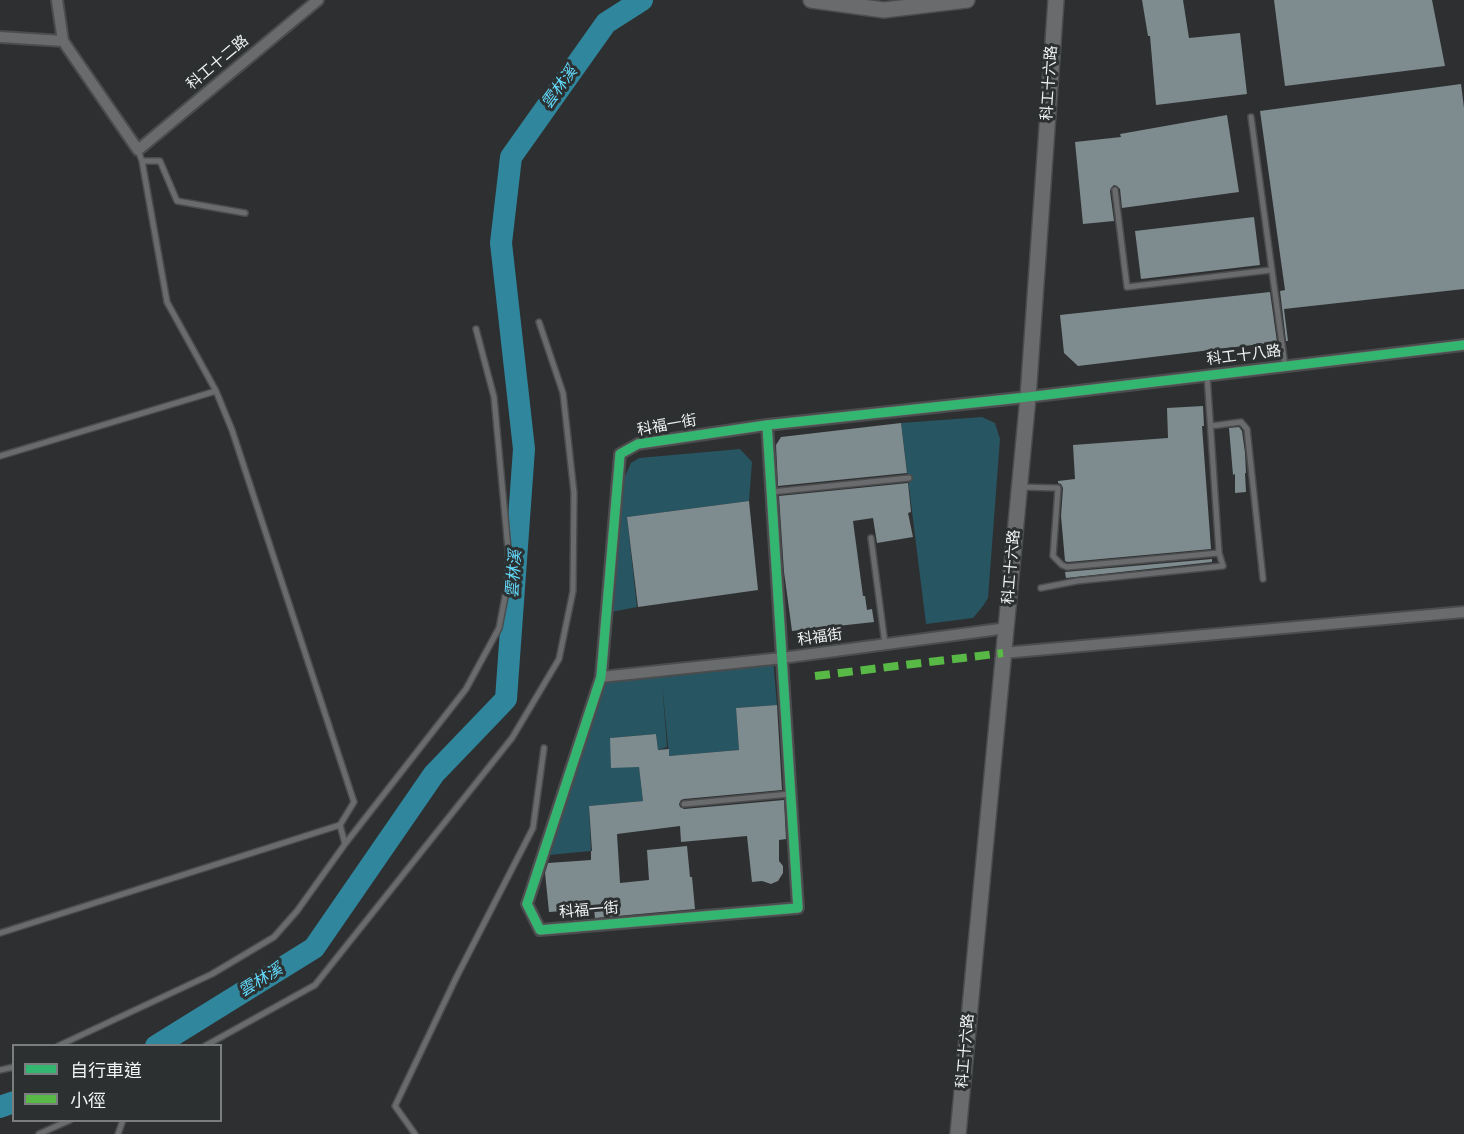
<!DOCTYPE html>
<html>
<head>
<meta charset="utf-8">
<style>
  body { margin:0 }
  #map { position:relative; width:1464px; height:1134px; overflow:hidden; background:#2e2f30; font-family:"Roboto Condensed","Noto Sans TC",sans-serif }
  canvas { display:block }
  .legend { position:absolute; left:12px; top:1044px; width:210px; height:78px; box-sizing:border-box; background:#2d3031; border:2px solid #7b7e7f; margin:0; padding:8px 10px; list-style:none; font-size:18px; color:#f0f2f3 }
  .legend li { display:flex; align-items:center; gap:12px; height:30px }
  .legend b { width:30px; border:2px solid #7b7e7f }
</style>
</head>
<body>
<div id="map">
<canvas width="1464" height="1134"></canvas>
<ul class="legend">
<li><b style="height:8px;background:#33b770"></b>自行車道</li>
<li><b style="height:8px;background:#58b947"></b>小徑</li>
</ul>
</div>
<script>
const ctx = document.querySelector('canvas').getContext('2d');
ctx.lineJoin = 'round';
function paint(path, color) {
  ctx.fillStyle = color;
  ctx.fill(path, 'evenodd');
}
function shape(rows) {
  const path = new Path2D();
  for (const r of rows) {
    path.moveTo(r[0], r[1]);
    for (let i = 2; i < r.length; i += 2) path.lineTo(r[i], r[i + 1]);
  }
  return path;
}
function strokePath(path, color, width, dash) {
  ctx.strokeStyle = color;
  ctx.lineWidth = width;
  ctx.lineCap = dash ? 'butt' : 'round';
  ctx.setLineDash(dash || []);
  ctx.stroke(path);
}
function drawText(font, color, halo, rows, align = 'center') {
  ctx.font = font + ' "Roboto Condensed","Noto Sans TC",sans-serif';
  ctx.lineWidth = 6;
  ctx.setLineDash([]);
  ctx.textBaseline = 'middle';
  ctx.strokeStyle = halo;
  ctx.fillStyle = color;
  for (const [text, x, y, turn = 0] of rows) {
    ctx.save();
    ctx.translate(x, y);
    ctx.rotate((+turn || 0) * Math.PI / 180);
    ctx.textAlign = isNaN(turn) ? turn : align;
    if (halo) ctx.strokeText(text, 0, 0);
    ctx.fillText(text, 0, 0);
    ctx.restore();
  }
}
paint(shape([
  [982,417,995,423,1000,439,988,598,983,606,973,618,926,624,901,423],
  [740,449,752,462,749,501,627,517,637,607,611,612,621,485,631,463,639,458],
  [773,659,777,705,736,708,739,750,669,756,662,683,667,747,658,750,656,734,610,738,639,767,643,801,589,806,591,851,549,855,601,677]
]), '#275561');
strokePath(shape([
  [156,1046,314,948,434,774,506,699,524,449,501,243,511,157,606,23,642,0],
  [0,1107,14,1102]
]), '#30869c', 22);
paint(shape([
  [1142,0,1183,0,1189,38,1240,33,1247,94,1156,105,1150,36,1148,36],
  [1274,0,1432,0,1445,66,1285,86],
  [1461,84,1464,108,1464,289,1284,309,1288,341,1286,341,1280,291,1285,290,1260,111],
  [1227,115,1239,192,1122,208,1120,189,1117,186,1114,185,1111,188,1110,191,1114,221,1083,224,1075,142,1121,137,1120,134],
  [1254,217,1260,265,1141,279,1135,231],
  [1270,292,1277,342,1078,366,1064,353,1060,315],
  [1203,406,1204,426,1202,426,1211,549,1068,562,1065,561,1061,516,1063,488,1061,484,1058,483,1058,481,1075,479,1073,445,1168,438,1167,408],
  [901,423,907,473,778,486,776,445,781,437],
  [1239,427,1242,431,1245,453,1246,473,1245,473,1246,492,1235,493,1235,474,1233,475,1229,428],
  [908,483,911,512,908,513,913,537,877,543,873,518,853,521,863,596,865,596,867,610,872,609,874,622,792,631,784,572,779,496],
  [749,501,758,590,638,607,627,517],
  [1212,559,1212,562,1066,578,1065,572],
  [777,705,782,790,684,799,681,800,679,804,680,807,684,809,784,800,786,839,779,840,779,861,783,866,783,873,778,881,771,884,762,881,752,882,747,836,681,842,680,826,617,834,620,883,649,880,647,850,687,846,690,877,692,877,695,909,595,918,594,909,549,912,545,873,548,863,591,860,591,851,592,851,589,806,643,801,639,767,611,768,610,738,656,734,658,750,669,749,669,756,739,750,736,708]
]), '#7e8b8f');
const lane = shape([
  [1251,117,1285,366],
  [142,161,160,161,177,201,245,213],
  [1115,190,1127,287,1271,270],
  [1211,426,1241,422,1247,429,1263,579],
  [0,456,216,391],
  [1021,487,1058,488,1053,556,1062,565,1067,567,1219,553],
  [771,492,909,478],
  [871,538,885,644],
  [1041,588,1077,581,1223,566,1219,553,1207,375],
  [684,804,790,794],
  [345,844,466,689,499,628,510,571,494,397,476,329],
  [0,933,340,825],
  [58,1046,212,974,274,937,297,911,345,844,340,825,354,802,232,430,216,391,167,302,142,161,138,150],
  [205,1046,315,985,512,738,559,659,573,591,574,493,563,393,539,322],
  [0,1070,14,1067],
  [39,1134,70,1120],
  [118,1134,123,1120],
  [415,1134,395,1106,457,976,533,828,544,748]
]);
const street = shape([
  [57,0,63,41,138,150,318,0],
  [0,37,63,41],
  [767,425,798,908,540,930,527,904,601,677,620,454,638,444,767,425,1028,397,1464,345],
  [1003,653,1464,612],
  [601,677,782,658,1007,628]
]);
const secondary = shape([
  [811,0,884,10,967,0],
  [958,1134,1028,397,1056,0]
]);
strokePath(lane, '#4a4c4d', 8);
strokePath(street, '#4a4c4d', 14);
strokePath(secondary, '#4a4c4d', 18);
strokePath(lane, '#6a6b6c', 5);
strokePath(street, '#6a6b6c', 10);
strokePath(secondary, '#6a6b6c', 15);
strokePath(shape([
  [815,676,1003,653]
]), '#58b947', 8, [15, 8]);
strokePath(shape([
  [767,425,798,908,540,930,527,904,601,677,620,454,638,444,767,425,1028,397,1464,345]
]), '#33b770', 9);
drawText('15px', '#f0f2f3', '#2d3031', [
  ["科工十二路",218,63,-40],
  ["科工十六路",1050,83,-86],
  ["科工十八路",1244,356,-7],
  ["科福一街",667,426,-10],
  ["科工十六路",1012,567,-85],
  ["科福街",820,638,-8],
  ["科福一街",589,911,-5],
  ["科工十六路",966,1051,-85]
]);
drawText('italic 16px', '#62dcfe', '#2d3031', [
  ["雲林溪",560,88,-54],
  ["雲林溪",515,574,-86],
  ["雲林溪",261,981,-32]
]);
</script>
</body>
</html>
